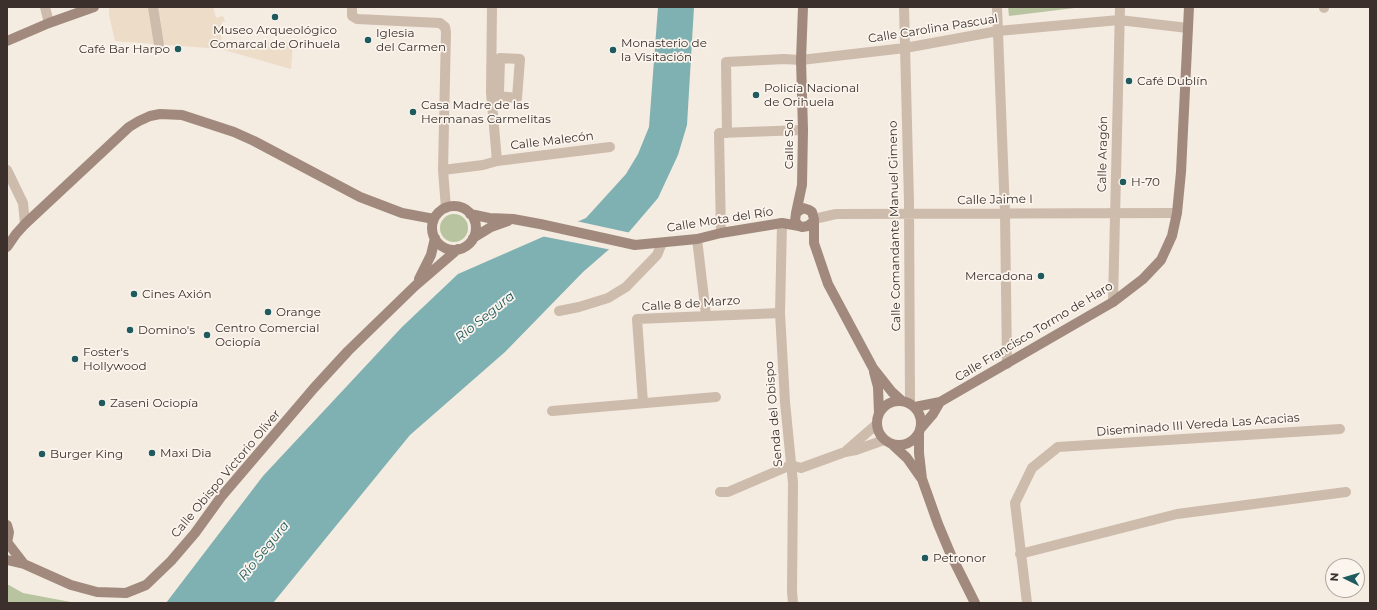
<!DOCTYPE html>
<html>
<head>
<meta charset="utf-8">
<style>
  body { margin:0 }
  #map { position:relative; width:1377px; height:610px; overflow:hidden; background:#f4ebe1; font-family:Montserrat,sans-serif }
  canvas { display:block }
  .frame { position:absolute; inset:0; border:8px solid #3b302b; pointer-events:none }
  .north { position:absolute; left:1325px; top:558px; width:40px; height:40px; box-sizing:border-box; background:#fbf5ee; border:1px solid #aea6a0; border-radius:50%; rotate:275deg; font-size:11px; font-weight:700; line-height:16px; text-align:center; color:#3b302b }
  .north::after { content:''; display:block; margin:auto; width:14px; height:18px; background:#1f5a5e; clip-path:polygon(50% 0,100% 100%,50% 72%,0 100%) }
</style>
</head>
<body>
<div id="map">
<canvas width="1377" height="610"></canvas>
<div class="frame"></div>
<div class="north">N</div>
</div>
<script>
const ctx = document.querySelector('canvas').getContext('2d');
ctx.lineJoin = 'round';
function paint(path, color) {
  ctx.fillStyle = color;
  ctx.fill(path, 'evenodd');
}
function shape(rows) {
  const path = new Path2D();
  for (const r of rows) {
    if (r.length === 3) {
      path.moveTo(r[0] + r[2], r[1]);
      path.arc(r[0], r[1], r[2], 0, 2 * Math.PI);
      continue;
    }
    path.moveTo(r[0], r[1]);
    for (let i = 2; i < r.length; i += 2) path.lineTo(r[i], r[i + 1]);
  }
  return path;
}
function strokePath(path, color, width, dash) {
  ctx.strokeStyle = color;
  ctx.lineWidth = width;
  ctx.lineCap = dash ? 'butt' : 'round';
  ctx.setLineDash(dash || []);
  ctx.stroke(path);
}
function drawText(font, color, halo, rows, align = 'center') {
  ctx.font = font + ' Montserrat,sans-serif';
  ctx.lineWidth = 3.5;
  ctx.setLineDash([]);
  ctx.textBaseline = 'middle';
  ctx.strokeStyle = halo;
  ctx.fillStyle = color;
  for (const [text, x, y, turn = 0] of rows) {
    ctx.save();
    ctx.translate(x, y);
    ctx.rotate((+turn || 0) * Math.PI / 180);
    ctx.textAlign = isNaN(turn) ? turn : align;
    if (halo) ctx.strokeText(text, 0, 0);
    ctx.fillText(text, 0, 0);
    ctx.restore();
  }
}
paint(shape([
  [1008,7,1083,7,1009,16],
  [454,228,14],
  [7,584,23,593,76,603,7,603]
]), '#b8c4a0');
paint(shape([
  [109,7,213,7,216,18,223,16,225,22,222,22,221,42,293,42,291,69,221,49,115,41,109,15]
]), '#ecdcc8');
paint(shape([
  [658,7,694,7,687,125,678,155,658,198,629,232,583,272,505,352,410,435,273,603,166,603,263,476,402,327,458,274,586,218,626,174,638,154,649,127]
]), '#7fb0b2');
paint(shape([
  [576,221,631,233,612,250,541,236]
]), '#f4ebe1');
strokePath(shape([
  [45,7,49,23],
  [153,7,159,45],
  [352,7,352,16,357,19,440,23,445,27,446,32,443,170,446,208],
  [492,7,491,92,497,161],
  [904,7,909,202,910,404],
  [997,7,1005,213,1007,364],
  [1324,8,1324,7],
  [500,58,520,59,517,98,498,96,499,92,500,58],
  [727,133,726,62,784,59,801,60,905,48,998,31,1119,20,1188,28],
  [7,170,23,203,25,224],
  [443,170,483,165,497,161,610,147],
  [814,219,836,214,1177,213],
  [782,223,780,313,785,402,793,483,792,592,793,603],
  [721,233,719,133,803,130],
  [697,239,706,315],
  [1113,302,1120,7],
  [559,311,579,307,608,298,626,287,657,255,662,243],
  [643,403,637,319,780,313],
  [552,411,716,397],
  [847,450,877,424],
  [720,492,728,492,791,465,801,468,845,452,856,450,884,440],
  [1020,554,1177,514,1346,492],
  [1027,603,1015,503,1032,468,1058,447,1340,429]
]), '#cdbbac', 10);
strokePath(shape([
  [7,41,49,23,94,7],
  [454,228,22],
  [796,213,802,185,803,130,801,60,803,7],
  [470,214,489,218,513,219,540,224,635,245,697,239,721,233,782,223,799,226],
  [813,222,808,226,802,227,799,226,795,221,796,213,803,208,809,210,812,212,814,219,814,243,828,284,873,368,892,392,902,401],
  [473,238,491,227,508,221],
  [7,247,16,234,25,224,129,127,139,121,150,116,160,114,182,115,234,132,254,141,360,197,402,213,434,219],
  [419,279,431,255,435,238],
  [874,372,878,387,879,413],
  [899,423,22],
  [915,407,940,402,1113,302,1143,279,1161,260,1172,236,1177,213,1181,172,1189,7],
  [921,428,933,414,940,402],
  [919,433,919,453,922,479,938,524,951,555,975,603],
  [893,445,907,458,921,478],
  [7,525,9,532,7,543],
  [7,542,24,564],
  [7,560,24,564,71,585,97,592,126,593,146,585,171,561,195,533,221,497,314,388,348,351,415,286,458,249]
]), '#a18a7d', 10);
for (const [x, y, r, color] of [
  [275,17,4,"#1f5a5e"],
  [368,40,4,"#1f5a5e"],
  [178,49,4,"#1f5a5e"],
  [613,50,4,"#1f5a5e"],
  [1129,81,4,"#1f5a5e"],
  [756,95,4,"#1f5a5e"],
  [413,112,4,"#1f5a5e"],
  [1123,182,4,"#1f5a5e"],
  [1041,276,4,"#1f5a5e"],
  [134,294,4,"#1f5a5e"],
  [268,312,4,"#1f5a5e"],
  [130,330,4,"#1f5a5e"],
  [207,335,4,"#1f5a5e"],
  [75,359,4,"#1f5a5e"],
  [102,403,4,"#1f5a5e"],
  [152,453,4,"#1f5a5e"],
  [42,454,4,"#1f5a5e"],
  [925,558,4,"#1f5a5e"]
]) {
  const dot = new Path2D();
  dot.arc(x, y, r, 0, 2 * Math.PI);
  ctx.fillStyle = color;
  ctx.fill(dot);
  strokePath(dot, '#fbf5ee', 1.5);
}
drawText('12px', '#3b302b', '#fbf5ee', [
  ["Calle Carolina Pascual",933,29,-9],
  ["Calle Malecón",552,141,-7],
  ["Calle Sol",789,144,-90],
  ["Calle Aragón",1103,154,-89],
  ["Calle Jaime I",995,200,-1],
  ["Calle Mota del Río",720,220,-9],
  ["Calle Comandante Manuel Gimeno",895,226,-91],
  ["Calle 8 de Marzo",691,304,-4],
  ["Calle Francisco Tormo de Haro",1034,332,-31],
  ["Senda del Obispo",774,414,-95],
  ["Diseminado III Vereda Las Acacias",1198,425,-4],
  ["Calle Obispo Victorio Oliver",226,474,-50]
]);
drawText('12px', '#3b302b', '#fbf5ee', [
  ["Museo Arqueológico",275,30,"center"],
  ["Comarcal de Orihuela",275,44,"center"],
  ["Iglesia",376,33],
  ["del Carmen",376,47],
  ["Monasterio de",621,43],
  ["la Visitación",621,57],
  ["Café Bar Harpo",170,49,"right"],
  ["Café Dublín",1137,81],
  ["Policía Nacional",764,88],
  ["de Orihuela",764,102],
  ["Casa Madre de las",421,105],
  ["Hermanas Carmelitas",421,119],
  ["H-70",1131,182],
  ["Mercadona",1033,276,"right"],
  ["Cines Axión",142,294],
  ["Orange",276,312],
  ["Centro Comercial",215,328],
  ["Ociopía",215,342],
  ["Domino's",138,330],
  ["Foster's",83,352],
  ["Hollywood",83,366],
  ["Zaseni Ociopía",110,403],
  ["Maxi Dia",160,453],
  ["Burger King",50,454],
  ["Petronor",933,558]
], 'left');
drawText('italic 13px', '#1f5a5e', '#fbf5ee', [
  ["Río Segura",485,317,-39],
  ["Río Segura",264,551,-51]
]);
</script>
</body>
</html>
